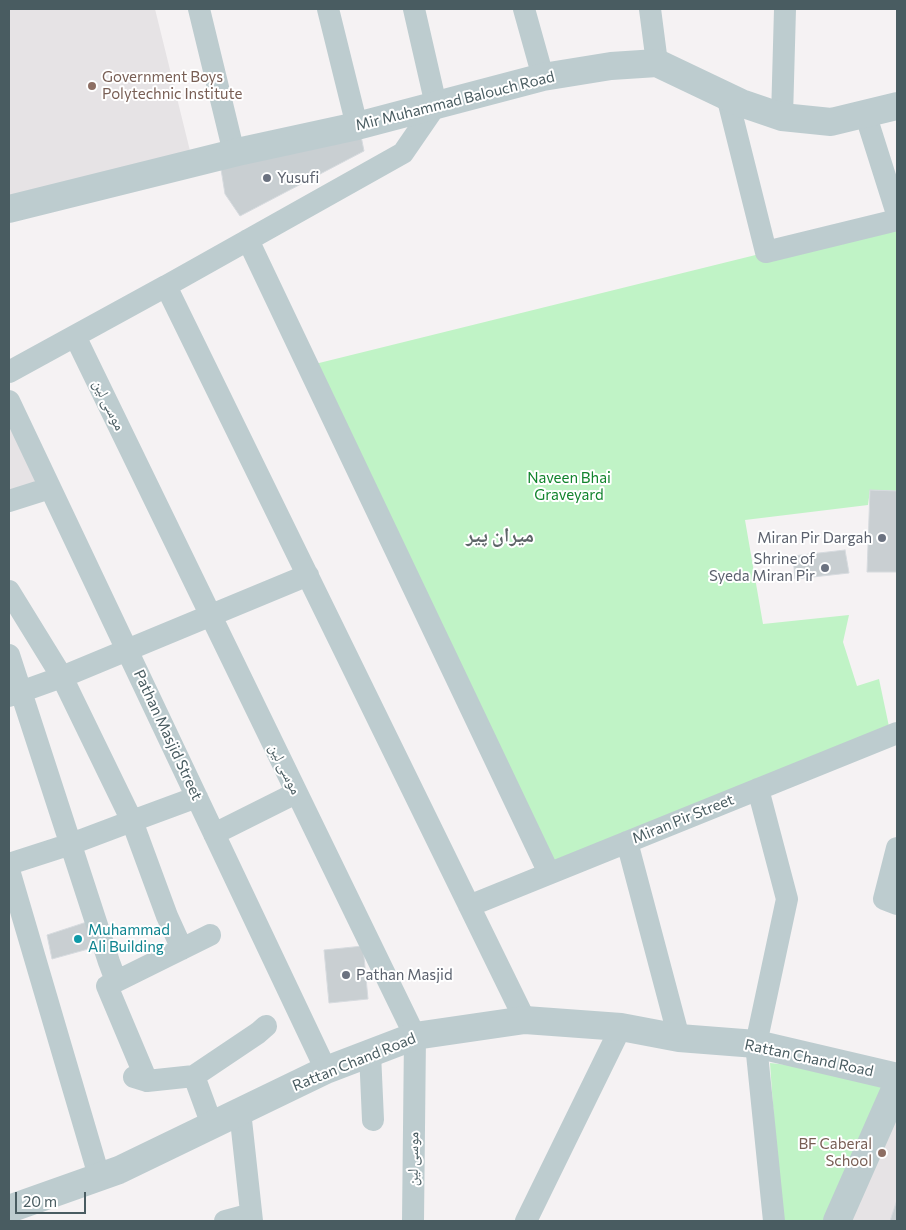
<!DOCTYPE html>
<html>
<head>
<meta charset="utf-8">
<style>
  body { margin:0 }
  #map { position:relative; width:906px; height:1230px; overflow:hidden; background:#f5f2f3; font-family:Commissioner,sans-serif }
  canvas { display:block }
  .frame { position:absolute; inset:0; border:10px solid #495c61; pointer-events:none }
  .scale { position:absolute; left:15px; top:1192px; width:71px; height:22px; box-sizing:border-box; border:2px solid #495c61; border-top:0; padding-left:6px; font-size:15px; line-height:18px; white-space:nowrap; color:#495c61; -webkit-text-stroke:4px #fff; paint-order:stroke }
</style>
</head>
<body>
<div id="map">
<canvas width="906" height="1230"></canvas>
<div class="frame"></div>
<div class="scale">20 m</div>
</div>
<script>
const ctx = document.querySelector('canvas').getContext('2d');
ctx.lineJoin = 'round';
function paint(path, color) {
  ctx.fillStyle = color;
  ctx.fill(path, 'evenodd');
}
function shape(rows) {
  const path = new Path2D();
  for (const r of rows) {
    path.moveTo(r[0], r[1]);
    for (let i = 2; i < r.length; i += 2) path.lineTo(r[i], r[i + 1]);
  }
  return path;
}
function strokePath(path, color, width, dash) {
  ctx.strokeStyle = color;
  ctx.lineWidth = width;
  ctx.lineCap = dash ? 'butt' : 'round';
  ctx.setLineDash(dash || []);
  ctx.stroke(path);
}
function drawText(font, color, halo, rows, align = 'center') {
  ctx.font = font + ' Commissioner,"Noto Naskh Arabic",sans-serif';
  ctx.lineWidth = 4;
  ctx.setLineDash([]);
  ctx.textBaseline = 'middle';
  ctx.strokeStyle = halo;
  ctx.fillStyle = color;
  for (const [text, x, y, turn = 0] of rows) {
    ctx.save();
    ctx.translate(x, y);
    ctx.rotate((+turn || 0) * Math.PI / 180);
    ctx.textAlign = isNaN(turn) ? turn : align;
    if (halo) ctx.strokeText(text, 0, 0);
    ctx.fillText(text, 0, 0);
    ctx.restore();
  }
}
paint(shape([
  [9,9,155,9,193,163,9,209],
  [9,401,50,488,9,501],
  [897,1085,897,1221,837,1221]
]), '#e6e3e5');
paint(shape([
  [897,220,897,491,870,490,868,505,745,520,763,624,849,615,843,642,857,686,879,679,891,736,549,873,315,364],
  [770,1063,897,1077,836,1221,781,1221]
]), '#c0f3c6');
const building = shape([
  [360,131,364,151,240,216,225,194,220,163,360,131],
  [870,490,897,491,897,572,867,572,870,490],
  [845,550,849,573,795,579,793,556,845,550],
  [99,918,110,943,52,959,47,935,99,918],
  [363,946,368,999,329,1003,324,950,363,946],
  [897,1200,897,1221,890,1221,897,1200]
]);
paint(building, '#c9cfd2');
strokePath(building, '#d6dade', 1);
strokePath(shape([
  [199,9,234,153],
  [328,9,357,126],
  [414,9,436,105,403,153,166,286,525,1020],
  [524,9,543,77],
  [650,9,657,63],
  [727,96,766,252,897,220],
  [865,113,897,214],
  [782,117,785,9],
  [248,240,549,873],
  [75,336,415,1036,413,1221],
  [9,372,166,286],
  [9,401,326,1070],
  [9,501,50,488],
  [9,591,62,677,132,821,167,916,182,949],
  [9,655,109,962,116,981],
  [9,696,62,677,308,575],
  [758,789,787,899,756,1044,774,1221],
  [214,834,296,793],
  [627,842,679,1038],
  [897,848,884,899,897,904],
  [9,864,71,844,132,821,197,797],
  [9,870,99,1176],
  [469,906,897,733],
  [370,1053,373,1120],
  [194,1076,212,1125],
  [134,1077,147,1081,194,1076,258,1033,266,1026],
  [147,1081,107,986,210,935],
  [240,1111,252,1221],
  [225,1221,251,1214],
  [526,1221,621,1027]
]), '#bdcccf', 22);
strokePath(shape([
  [9,209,242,151,357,126,543,77,611,66,657,63,741,103,782,117,831,122,897,106],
  [9,1209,119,1170,326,1070,415,1036,525,1020,621,1027,679,1038,756,1044,897,1077],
  [837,1221,897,1085]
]), '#bdcccf', 28);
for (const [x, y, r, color] of [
  [92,86,5,"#8d6e63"],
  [267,178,5,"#6b7280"],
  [882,538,5,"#6b7280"],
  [825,568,5,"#6b7280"],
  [78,939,5,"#0f9aa8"],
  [346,975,5,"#6b7280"],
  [882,1153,5,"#8d6e63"]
]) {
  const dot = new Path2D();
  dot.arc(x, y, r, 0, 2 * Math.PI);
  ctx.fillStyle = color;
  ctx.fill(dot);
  strokePath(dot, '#fff', 2);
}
drawText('15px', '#785e54', '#fff', [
  ["Government Boys",102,77],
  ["Polytechnic Institute",102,94],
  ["BF Caberal",872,1144,"right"],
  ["School",872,1161,"right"]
], 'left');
drawText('15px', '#495c61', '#fff', [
  ["Mir Muhammad Balouch Road",455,101,-14],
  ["موسی لین",109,405,64],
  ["Pathan Masjid Street",168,735,65],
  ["موسی لین",285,769,64],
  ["Miran Pir Street",683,819,-22],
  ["Rattan Chand Road",809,1058,12],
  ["Rattan Chand Road",354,1062,-22],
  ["موسی لین",413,1159,-89]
]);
drawText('15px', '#5b616d', '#fff', [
  ["Yusufi",277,178],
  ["Miran Pir Dargah",872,538,"right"],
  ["Shrine of",815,559,"right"],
  ["Syeda Miran Pir",815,576,"right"],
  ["Pathan Masjid",356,975]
], 'left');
drawText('15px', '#12842d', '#fff', [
  ["Naveen Bhai",569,478],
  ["Graveyard",569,495]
]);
drawText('15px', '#0d838f', '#fff', [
  ["Muhammad",88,930],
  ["Ali Building",88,947]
], 'left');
drawText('bold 20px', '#5e6568', '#fff', [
  ["میران پیر",500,535]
]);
</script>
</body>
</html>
